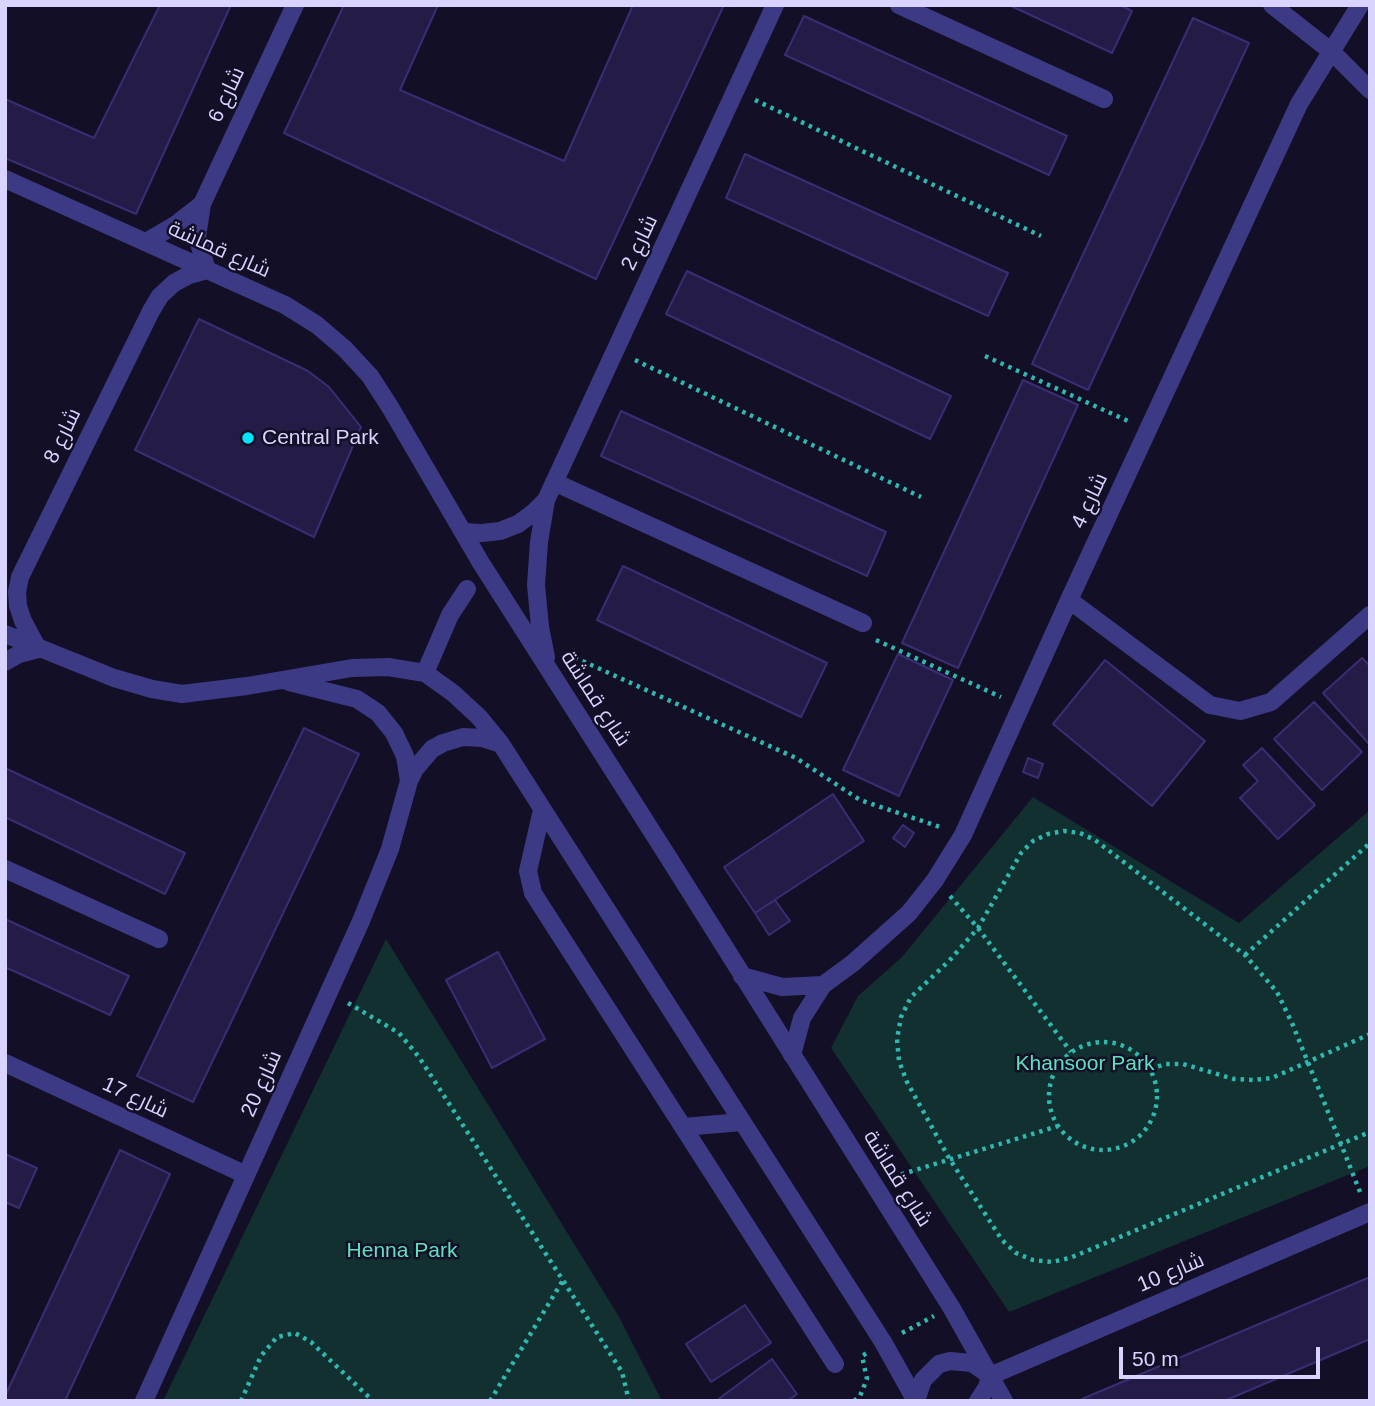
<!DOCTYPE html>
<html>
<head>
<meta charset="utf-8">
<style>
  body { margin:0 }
  #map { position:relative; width:1375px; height:1406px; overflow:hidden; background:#130f26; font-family:Arial,sans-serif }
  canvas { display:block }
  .frame { position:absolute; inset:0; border:7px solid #d9d4ff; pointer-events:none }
  .scale { position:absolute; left:1119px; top:1347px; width:201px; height:32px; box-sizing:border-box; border:4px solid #d9d4ff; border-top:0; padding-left:9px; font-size:21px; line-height:24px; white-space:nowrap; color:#d9d4ff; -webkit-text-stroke:5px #130f26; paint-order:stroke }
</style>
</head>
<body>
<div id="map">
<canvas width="1375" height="1406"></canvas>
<div class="frame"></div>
<div class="scale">50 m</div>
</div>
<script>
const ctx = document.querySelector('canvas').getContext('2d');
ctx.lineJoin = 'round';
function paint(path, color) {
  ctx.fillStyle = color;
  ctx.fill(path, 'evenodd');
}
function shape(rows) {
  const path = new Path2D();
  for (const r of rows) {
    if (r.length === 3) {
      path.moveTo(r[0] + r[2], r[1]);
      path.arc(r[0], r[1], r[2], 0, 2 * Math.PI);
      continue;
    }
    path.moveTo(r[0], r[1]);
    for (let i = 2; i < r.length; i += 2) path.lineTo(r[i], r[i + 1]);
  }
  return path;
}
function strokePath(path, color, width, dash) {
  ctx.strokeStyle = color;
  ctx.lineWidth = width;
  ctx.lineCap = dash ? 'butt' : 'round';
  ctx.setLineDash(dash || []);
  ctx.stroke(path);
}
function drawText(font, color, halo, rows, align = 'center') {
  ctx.font = font + ' Arial,Cairo,sans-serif';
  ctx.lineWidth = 5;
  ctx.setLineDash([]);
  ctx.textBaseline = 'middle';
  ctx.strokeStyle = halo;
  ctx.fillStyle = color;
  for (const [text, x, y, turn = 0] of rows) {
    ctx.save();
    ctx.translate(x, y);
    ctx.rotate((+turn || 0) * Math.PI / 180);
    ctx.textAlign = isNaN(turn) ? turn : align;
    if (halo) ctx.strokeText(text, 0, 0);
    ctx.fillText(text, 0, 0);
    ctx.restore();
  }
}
paint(shape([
  [1033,797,1239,923,1370,810,1370,1166,1009,1312,831,1048,858,996,902,957],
  [386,939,618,1315,662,1401,163,1401]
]), '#12302f');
const building = shape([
  [160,5,231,5,136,214,5,158,5,99,94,138,160,5],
  [344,5,438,5,400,90,564,161,633,5,724,5,596,279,284,133,344,5],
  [1009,5,1120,5,1132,11,1112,53,1009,5],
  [804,16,1067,136,1049,175,785,55,804,16],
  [1193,18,1249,43,1088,390,1032,364,1193,18],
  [745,154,1008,273,988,316,726,198,745,154],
  [687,271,951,396,930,439,666,314,687,271],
  [199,319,308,371,329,387,361,427,314,537,135,450,199,319],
  [1023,380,1078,405,958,668,902,643,1023,380],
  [621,411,886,532,867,576,601,456,621,411],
  [623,566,827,663,801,717,597,620,623,566],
  [898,654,953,680,899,796,843,770,898,654],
  [1362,658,1370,666,1370,745,1323,693,1362,658],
  [1105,660,1205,741,1152,806,1053,724,1105,660],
  [1314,702,1362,752,1322,790,1274,739,1314,702],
  [304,728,359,754,193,1102,137,1076,304,728],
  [1262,748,1315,805,1278,839,1240,798,1258,781,1243,765,1262,748],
  [1028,758,1043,764,1038,778,1023,772,1028,758],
  [5,768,185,853,165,894,5,817,5,768],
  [833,794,864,841,755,913,724,867,833,794],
  [903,825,914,833,905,847,893,838,903,825],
  [775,900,790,921,769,935,755,913,775,900],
  [5,919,129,976,110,1015,5,967,5,919],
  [498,952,545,1039,492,1068,446,980,498,952],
  [120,1150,170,1174,65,1401,5,1401,5,1396,120,1150],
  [5,1154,37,1168,19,1208,5,1202,5,1154],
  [1370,1277,1370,1339,1224,1401,1083,1401,1082,1399,1370,1277],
  [745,1305,771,1343,711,1382,686,1344,745,1305],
  [772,1359,797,1394,788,1401,716,1401,772,1359]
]);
paint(building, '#241b47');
strokePath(building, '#3b2d73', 2);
strokePath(shape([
  [755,100,1041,236],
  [985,356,1128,421],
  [635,360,921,497],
  [876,640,1001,697],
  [567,654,796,758,860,800,943,828],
  [950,896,978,928,1071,1052],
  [1245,955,1370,843],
  [348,1003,399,1033,419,1057,622,1372,629,1401],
  [1103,1096,54],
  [1150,1069,1166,1064,1183,1064,1234,1079,1253,1080,1272,1078,1370,1034],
  [893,1177,1058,1126],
  [1360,1192,1341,1144,1292,1023,1277,992,1245,955,1095,840,1080,833,1064,831,1048,834,1033,841,1021,853,978,928,949,961,911,997,901,1017,897,1039,899,1061,907,1082,949,1158,1002,1240,1016,1253,1033,1260,1052,1262,1070,1258,1341,1144,1370,1132],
  [902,1333,934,1316],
  [241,1401,261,1356,277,1337,295,1333,311,1342,373,1401],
  [490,1401,563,1280],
  [854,1401,860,1396,867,1379,862,1356,867,1353]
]), '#2fb8b0', 4.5, [3.5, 5]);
strokePath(shape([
  [899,5,1104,99],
  [1272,5,1332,52,1370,90],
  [5,179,285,305,317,325,345,349,370,376,390,407,481,563,665,852,951,1307,1004,1401],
  [146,242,175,225,202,204],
  [554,482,863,623],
  [463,532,482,533,500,531,518,524,533,513,546,500],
  [1069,600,1210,705,1240,711,1271,702,1370,615],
  [5,634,114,678,152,689,182,694,247,686,352,668,388,667,425,673,453,693,479,717,501,744,883,1342,916,1401],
  [546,657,540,627,536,585,539,542,546,500,775,5],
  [5,662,19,654,38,649,23,621,18,606,17,592,20,577,151,311,160,296,174,283,189,275,207,270,197,237,202,204,295,5],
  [425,673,450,615,467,589],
  [289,682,357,699,378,713,394,733,405,756,409,781],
  [542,810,528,871,533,893,835,1364],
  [5,869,159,939],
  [742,976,782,987,823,985],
  [792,1055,802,1018,823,985,853,963,909,913,935,880,963,835,1069,600,1299,104,1360,5],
  [5,1063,246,1175],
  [683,1127,742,1122],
  [990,1376,1370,1212],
  [144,1401,361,921,390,849,409,781,415,769,432,749,443,743,463,737,482,738,501,744],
  [916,1401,923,1380,939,1364,950,1361,972,1363,988,1374],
  [978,1401,987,1387,990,1376]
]), '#3d3a85', 18);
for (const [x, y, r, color] of [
  [248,438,7,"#00e5ff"]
]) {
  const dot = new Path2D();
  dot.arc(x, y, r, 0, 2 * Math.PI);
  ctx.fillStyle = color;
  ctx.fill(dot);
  strokePath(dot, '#130f26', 2.5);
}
drawText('21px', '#d9d4ff', '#130f26', [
  ["شارع 6",227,95,-65],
  ["شارع 2",640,243,-65],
  ["شارع قماشة",219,250,24],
  ["شارع 8",63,436,-64],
  ["شارع 4",1090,501,-65],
  ["شارع قماشة",595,699,57],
  ["شارع 20",262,1084,-66],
  ["شارع 17",135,1098,25],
  ["شارع قماشة",897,1179,58],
  ["شارع 10",1171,1273,-23]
]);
drawText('21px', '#d9d4ff', '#130f26', [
  ["Central Park",262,438]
], 'left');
drawText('21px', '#5fe0c0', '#130f26', [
  ["Khansoor Park",1085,1064],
  ["Henna Park",402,1251]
]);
</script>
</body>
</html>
